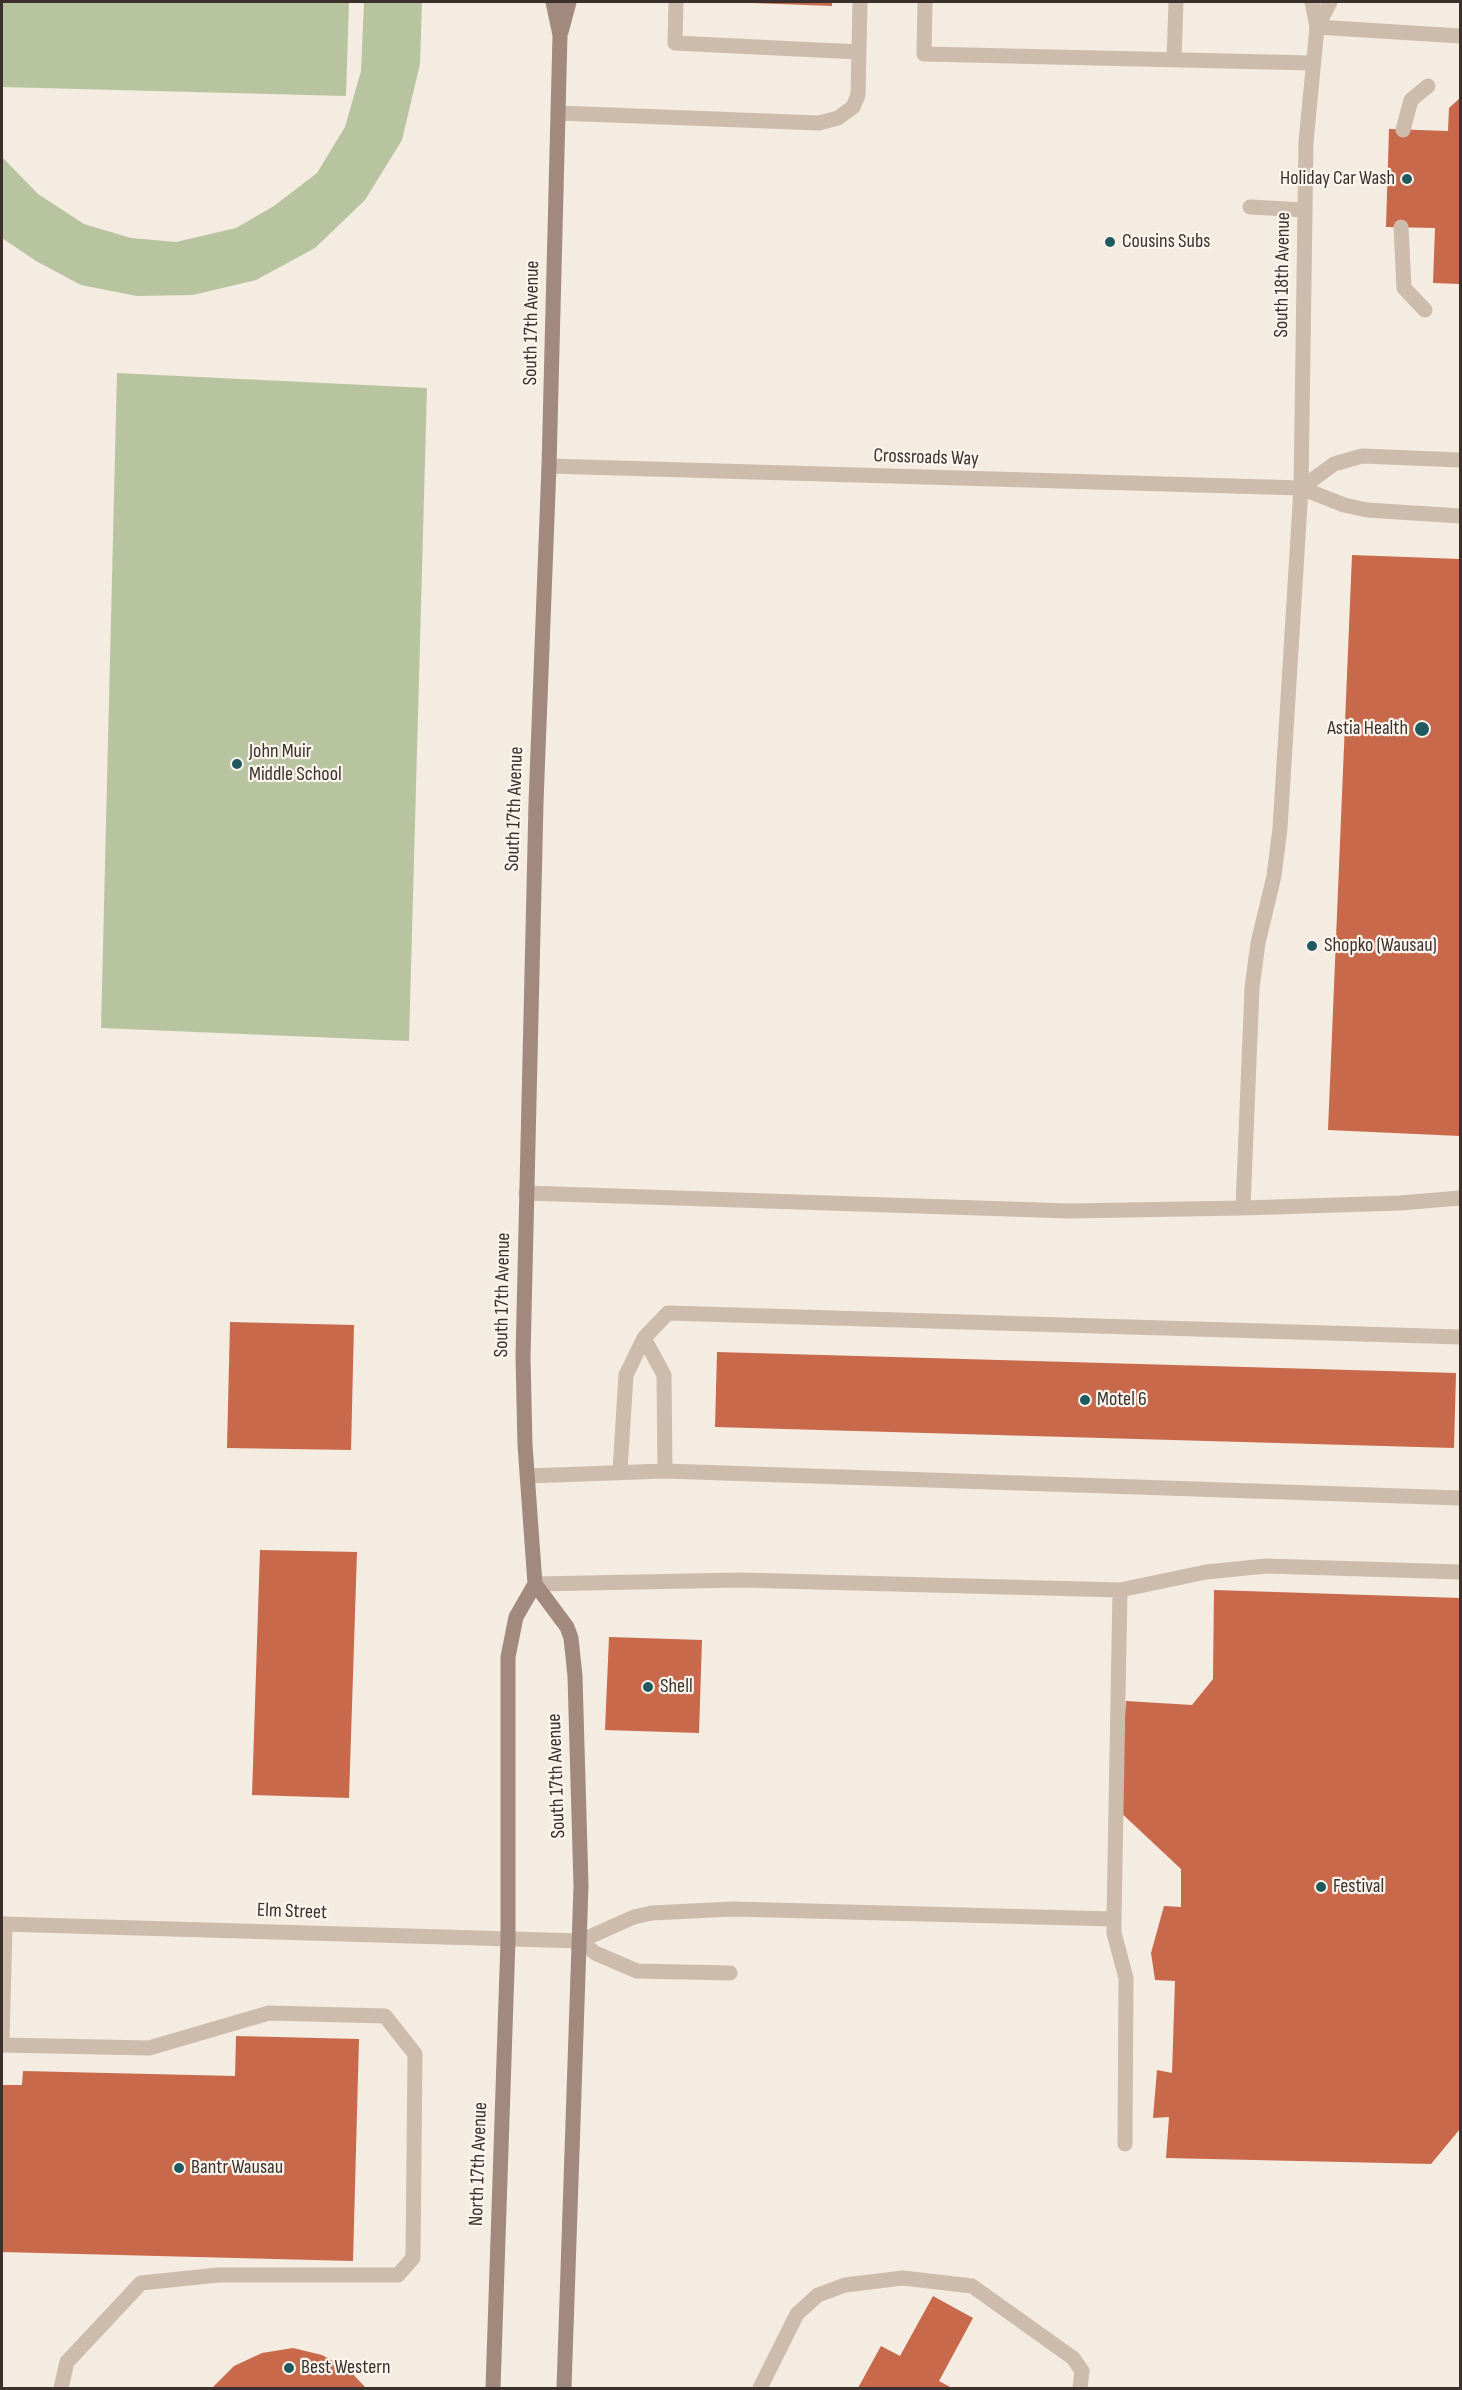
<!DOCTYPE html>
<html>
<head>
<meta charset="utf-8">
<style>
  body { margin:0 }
  #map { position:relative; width:1462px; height:2390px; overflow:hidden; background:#f4ebe1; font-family:"Sofia Sans Condensed",sans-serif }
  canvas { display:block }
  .frame { position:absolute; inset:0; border:3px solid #3b302b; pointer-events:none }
</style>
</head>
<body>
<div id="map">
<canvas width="1462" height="2390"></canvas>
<div class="frame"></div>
</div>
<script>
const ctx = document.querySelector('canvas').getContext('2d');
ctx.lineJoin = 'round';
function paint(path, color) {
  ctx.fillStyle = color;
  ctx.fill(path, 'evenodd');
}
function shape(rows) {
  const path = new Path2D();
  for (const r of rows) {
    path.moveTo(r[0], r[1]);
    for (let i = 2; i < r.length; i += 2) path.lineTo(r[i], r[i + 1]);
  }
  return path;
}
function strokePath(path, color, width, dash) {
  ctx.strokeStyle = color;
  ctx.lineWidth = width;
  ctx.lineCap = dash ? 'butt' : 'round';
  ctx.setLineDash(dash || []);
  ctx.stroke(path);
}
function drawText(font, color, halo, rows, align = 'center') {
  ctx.font = font + ' "Sofia Sans Condensed",sans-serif';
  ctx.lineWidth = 4.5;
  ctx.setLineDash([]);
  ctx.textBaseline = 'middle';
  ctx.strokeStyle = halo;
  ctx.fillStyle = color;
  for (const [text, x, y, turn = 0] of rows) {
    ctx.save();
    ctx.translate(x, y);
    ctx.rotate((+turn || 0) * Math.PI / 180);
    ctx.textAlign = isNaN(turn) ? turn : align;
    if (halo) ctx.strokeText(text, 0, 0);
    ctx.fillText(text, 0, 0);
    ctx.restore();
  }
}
paint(shape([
  [2,2,349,2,346,96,2,87],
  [364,2,422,2,420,64,402,140,365,200,315,248,256,280,193,295,137,296,81,285,36,261,2,238,2,157,38,194,84,224,131,238,176,242,236,228,274,206,317,173,345,127,361,71],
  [117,373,427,388,409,1041,101,1028]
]), '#b8c4a0');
paint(shape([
  [752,2,832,2,832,6,752,3],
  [1460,98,1460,284,1433,283,1435,228,1386,227,1389,129,1448,131,1449,108],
  [1352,555,1460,559,1460,1136,1328,1130],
  [230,1322,354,1325,351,1450,227,1448],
  [717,1352,1456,1373,1454,1448,715,1427],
  [260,1550,357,1552,349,1798,252,1795],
  [1214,1590,1460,1598,1460,2129,1431,2164,1166,2158,1169,2117,1153,2118,1157,2070,1172,2073,1175,1981,1155,1980,1151,1953,1164,1906,1181,1907,1181,1869,1117,1809,1126,1701,1192,1705,1213,1679],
  [609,1637,702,1640,699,1733,605,1730],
  [236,2036,359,2039,353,2261,2,2252,2,2085,22,2085,23,2071,235,2076],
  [933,2296,973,2318,939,2381,952,2388,858,2388,881,2346,900,2356],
  [293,2348,322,2355,349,2370,366,2388,212,2388,234,2366,262,2353]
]), '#c8694b');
strokePath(shape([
  [676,2,675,43,859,52],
  [925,2,924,54,1312,63],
  [1317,27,1460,36],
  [1174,60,1176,2],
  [558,113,819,123,838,118,853,107,858,95,860,2],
  [1403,130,1411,100,1428,86],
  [1250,207,1305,210],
  [1401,227,1404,288,1425,310],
  [1301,488,1344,505,1367,510,1460,516],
  [526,1193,1069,1211,1243,1208,1400,1203,1460,1198],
  [1243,1208,1252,988,1258,943,1274,876,1280,828,1301,488,1334,464,1362,456,1460,460],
  [644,1338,664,1375,665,1471],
  [620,1471,626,1375,644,1338,668,1313,1460,1337],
  [527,1476,665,1471,1460,1498],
  [535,1584,741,1580,1120,1590,1206,1572,1266,1566,1460,1572],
  [1120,1590,1114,1919,1114,1933,1126,1978,1125,2144],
  [730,1973,637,1971,595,1953,580,1941,634,1917,652,1913,733,1909,1114,1919],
  [2,2043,5,1924],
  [2,2045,149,2048,269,2013,385,2016,415,2054,413,2258,398,2275,218,2275,141,2283,67,2362,61,2388],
  [760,2388,797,2314,818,2295,845,2285,903,2278,972,2286,1073,2358,1082,2371,1080,2388]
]), '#cdbbac', 15);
strokePath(shape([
  [1317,27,1330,2],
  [549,466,1301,488,1306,142,1317,27,1312,2]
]), '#cdbbac', 15);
strokePath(shape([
  [2,1924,580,1941]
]), '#cdbbac', 15);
strokePath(shape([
  [553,2,560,35,549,466,536,803,523,1357,525,1445,535,1584,567,1627,571,1638,575,1676,581,1886,564,2388],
  [561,32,569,2],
  [493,2388,508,1940,508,1657,516,1617,535,1584]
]), '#a18a7d', 15);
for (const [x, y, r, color] of [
  [1407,179,6,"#1f5a5e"],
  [1110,242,6,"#1f5a5e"],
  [1422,729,8,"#1f5a5e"],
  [237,764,6,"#1f5a5e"],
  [1312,946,6,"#1f5a5e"],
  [1085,1400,6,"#1f5a5e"],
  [648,1687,6,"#1f5a5e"],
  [1321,1887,6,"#1f5a5e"],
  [179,2168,6,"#1f5a5e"],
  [289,2368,6,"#1f5a5e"]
]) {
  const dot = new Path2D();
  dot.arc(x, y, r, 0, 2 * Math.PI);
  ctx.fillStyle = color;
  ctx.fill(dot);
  strokePath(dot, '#fbf5ee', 2);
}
drawText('20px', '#3b302b', '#fbf5ee', [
  ["Holiday Car Wash",1395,179,"right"],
  ["Cousins Subs",1122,242],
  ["Astia Health",1408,729,"right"],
  ["John Muir",249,752],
  ["Middle School",249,775],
  ["Shopko (Wausau)",1324,946],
  ["Motel 6",1097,1400],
  ["Shell",660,1687],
  ["Festival",1333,1887],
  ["Bantr Wausau",191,2168],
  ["Best Western",301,2368]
], 'left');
drawText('20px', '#3b302b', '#fbf5ee', [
  ["South 18th Avenue",1283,275,-89],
  ["South 17th Avenue",532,323,-89],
  ["Crossroads Way",926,458,2],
  ["South 17th Avenue",515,809,-88],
  ["South 17th Avenue",503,1295,-89],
  ["South 17th Avenue",557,1776,-92],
  ["Elm Street",292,1912,2],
  ["North 17th Avenue",479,2164,-88]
]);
</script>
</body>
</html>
